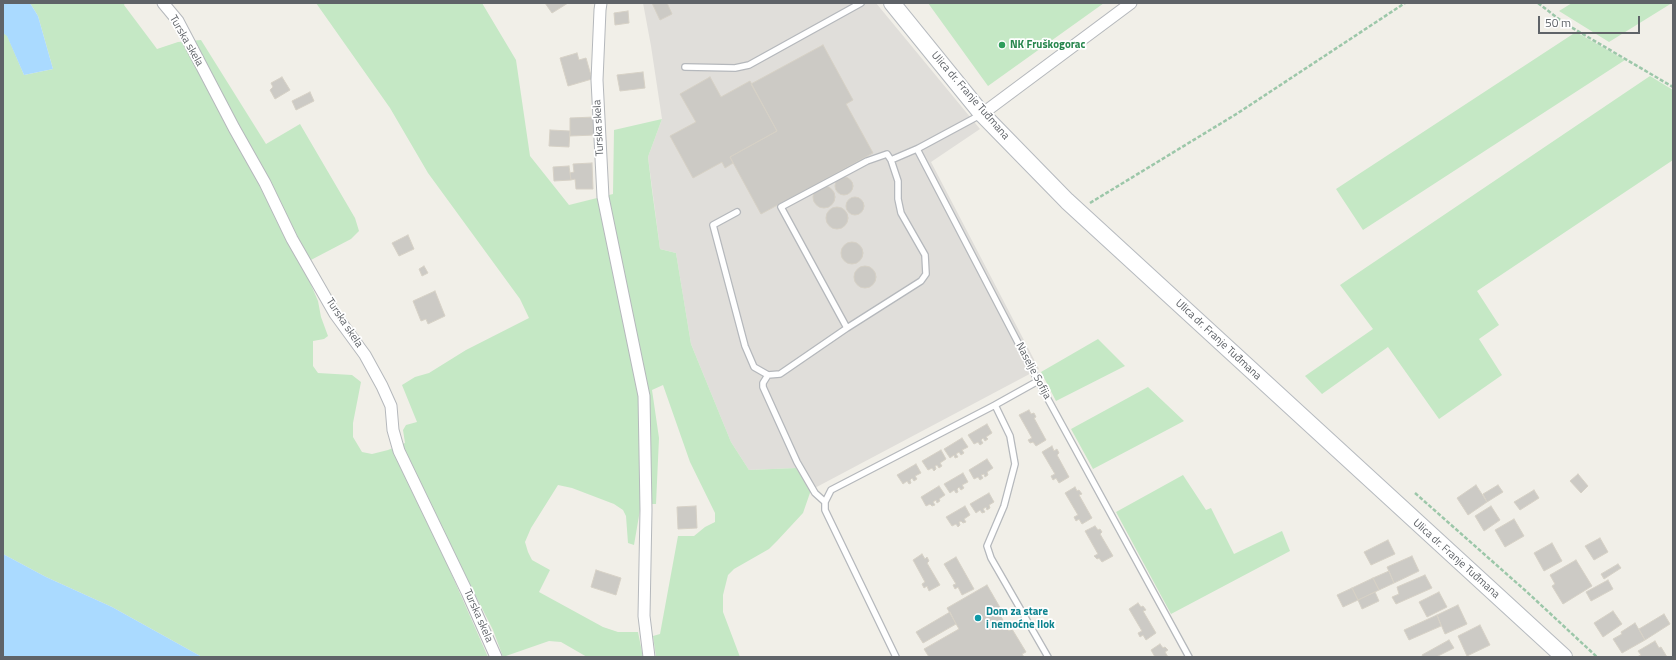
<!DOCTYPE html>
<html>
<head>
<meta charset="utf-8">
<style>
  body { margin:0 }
  #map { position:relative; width:1676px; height:660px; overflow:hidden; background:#f1efe8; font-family:"Titillium Web",sans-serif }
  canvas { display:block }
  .frame { position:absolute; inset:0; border:4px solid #5f6368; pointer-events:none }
  .scale { position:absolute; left:1538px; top:16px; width:102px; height:18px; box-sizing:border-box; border:2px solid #5f6368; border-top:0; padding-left:5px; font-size:12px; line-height:14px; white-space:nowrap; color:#5f6368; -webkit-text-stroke:3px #fff; paint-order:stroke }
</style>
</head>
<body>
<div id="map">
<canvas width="1676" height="660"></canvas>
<div class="frame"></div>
<div class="scale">50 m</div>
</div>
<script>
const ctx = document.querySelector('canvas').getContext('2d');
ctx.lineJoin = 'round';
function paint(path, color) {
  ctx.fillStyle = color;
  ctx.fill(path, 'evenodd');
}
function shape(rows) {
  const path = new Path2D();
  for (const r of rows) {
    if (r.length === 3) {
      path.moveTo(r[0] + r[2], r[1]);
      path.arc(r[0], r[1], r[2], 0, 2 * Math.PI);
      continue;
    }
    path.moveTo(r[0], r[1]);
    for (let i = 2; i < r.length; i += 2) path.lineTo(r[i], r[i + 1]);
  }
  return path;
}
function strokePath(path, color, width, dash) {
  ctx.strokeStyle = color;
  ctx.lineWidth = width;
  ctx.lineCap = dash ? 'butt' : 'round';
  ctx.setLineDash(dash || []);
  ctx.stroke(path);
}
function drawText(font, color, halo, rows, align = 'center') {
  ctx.font = font + ' "Titillium Web",sans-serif';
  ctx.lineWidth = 3.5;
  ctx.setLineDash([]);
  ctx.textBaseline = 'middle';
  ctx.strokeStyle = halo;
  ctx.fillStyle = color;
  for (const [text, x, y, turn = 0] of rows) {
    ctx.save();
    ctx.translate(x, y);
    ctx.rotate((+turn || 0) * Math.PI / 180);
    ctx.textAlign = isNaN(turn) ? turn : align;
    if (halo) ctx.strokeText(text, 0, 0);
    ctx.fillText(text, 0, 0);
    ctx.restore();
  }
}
paint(shape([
  [643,3,876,3,980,129,931,162,1039,369,811,490,796,468,749,470,731,442,691,344,676,253,660,249,648,157,662,119,651,46]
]), '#e0deda');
paint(shape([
  [30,3,125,3,124,5,157,49,178,42,201,40,266,144,300,124,355,218,359,231,351,239,309,261,306,273,318,301,321,317,328,336,324,339,313,341,313,366,318,373,352,375,361,382,353,423,353,437,362,452,372,454,388,450,405,443,403,430,406,425,417,422,402,385,415,377,429,373,466,350,529,318,520,299,428,173,390,108,316,3,482,3,516,60,530,156,569,205,613,194,614,130,662,119,648,157,652,190,660,249,676,253,691,344,731,442,749,470,796,468,811,490,803,513,777,541,769,549,734,569,728,575,723,595,723,612,740,657,656,657,653,636,660,634,678,536,694,536,705,527,715,522,715,513,690,462,663,385,652,390,659,438,656,504,641,504,634,545,628,543,626,516,623,510,614,504,572,488,558,485,531,528,525,542,528,552,532,560,550,570,539,592,603,627,618,632,638,632,643,657,587,657,561,642,549,641,503,657,493,630,408,462,404,466,488,657,202,657,112,607,46,577,3,554,3,33,7,35,24,75,53,69,38,16],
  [928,3,1104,3,988,86],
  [1572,3,1672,3,1609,42,1559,11],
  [1576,32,1625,60,1363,230,1336,189],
  [1650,76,1673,90,1673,160,1477,291,1499,325,1479,339,1502,375,1439,419,1388,347,1322,394,1305,376,1373,329,1340,285],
  [1098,339,1125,366,1056,401,1041,372],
  [1148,387,1184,421,1093,469,1071,429],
  [1183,475,1206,510,1211,508,1234,554,1282,531,1290,551,1171,614,1116,512]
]), '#c5e8c5');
paint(shape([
  [3,3,30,3,38,16,53,69,24,75,7,36,3,33],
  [3,554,46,577,112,607,202,657,3,657]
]), '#aadaff');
const building = shape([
  [545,3,568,3,552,13,545,3],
  [652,3,667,3,672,14,660,20,652,3],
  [628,11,629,23,615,25,614,13,628,11],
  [823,45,853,100,846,104,873,153,761,214,730,157,777,131,751,84,823,45],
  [577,53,579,60,586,58,592,79,568,86,560,58,577,53],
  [643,72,645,88,620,91,617,75,643,72],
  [282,77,290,90,275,99,270,90,273,87,271,83,282,77],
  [710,77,721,97,750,81,777,131,730,157,733,163,725,168,722,162,693,178,670,136,696,122,680,94,710,77],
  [310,92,314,101,296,110,292,101,310,92],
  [595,117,595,135,570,136,570,118,595,117],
  [550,130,570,131,569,147,549,146,550,130],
  [592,163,593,189,576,189,575,179,571,180,570,173,574,172,573,164,592,163],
  [569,166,571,180,554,181,553,167,569,166],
  [844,186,9],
  [824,197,11],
  [855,206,9],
  [837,218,11],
  [408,235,414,249,399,256,392,243,408,235],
  [852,253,11],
  [424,266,428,273,422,276,419,269,424,266],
  [865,277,11],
  [435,291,445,316,428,324,426,319,421,321,413,301,435,291],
  [1029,410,1031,414,1034,413,1036,417,1034,418,1046,440,1036,446,1033,442,1030,443,1028,440,1032,438,1019,415,1029,410],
  [987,424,992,433,986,437,988,439,985,441,983,438,981,440,983,443,980,445,978,442,974,444,968,435,987,424],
  [962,438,968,447,962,450,964,453,961,455,959,452,956,454,958,457,955,458,954,455,950,458,944,449,962,438],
  [1052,446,1054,451,1057,449,1059,453,1057,455,1069,477,1059,483,1056,478,1053,480,1051,476,1055,474,1042,452,1052,446],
  [941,450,946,459,940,463,942,466,939,468,937,465,935,466,936,469,934,471,932,468,928,470,922,461,941,450],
  [987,459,993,468,987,472,988,475,985,477,984,474,981,475,983,478,980,480,978,477,974,479,969,470,987,459],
  [916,464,921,473,915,476,917,479,914,481,912,478,910,480,911,483,909,484,907,481,903,484,897,475,916,464],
  [963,473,968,482,962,485,964,488,961,490,959,487,957,489,958,492,956,493,954,490,950,493,944,484,963,473],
  [1578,474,1588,486,1581,493,1570,481,1578,474],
  [1476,485,1487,502,1468,515,1457,498,1476,485],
  [1498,485,1503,492,1487,502,1483,494,1498,485],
  [939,486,945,495,939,499,940,501,937,503,936,500,933,502,935,505,932,506,930,504,926,506,921,497,939,486],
  [1075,487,1077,491,1079,490,1082,494,1079,495,1092,518,1082,524,1079,519,1076,521,1074,517,1078,515,1065,493,1075,487],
  [1534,490,1539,498,1520,510,1514,502,1534,490],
  [989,493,994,502,989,505,990,508,987,510,986,507,983,509,985,512,982,513,980,510,976,513,970,504,989,493],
  [696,506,697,528,678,529,677,507,696,506],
  [965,506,970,515,964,519,966,522,963,523,961,521,959,522,960,525,958,527,956,524,952,526,946,517,965,506],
  [1491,506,1500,520,1484,531,1475,516,1491,506],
  [1514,519,1524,536,1505,547,1495,530,1514,519],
  [1095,526,1098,530,1100,529,1102,532,1100,534,1113,556,1102,562,1099,558,1097,559,1094,556,1098,554,1085,531,1095,526],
  [1600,538,1608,552,1594,560,1585,546,1600,538],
  [1388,540,1395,554,1371,565,1364,552,1388,540],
  [1552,543,1562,561,1544,571,1534,553,1552,543],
  [922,554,925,559,927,557,929,561,927,563,940,585,929,591,927,586,924,588,922,584,925,582,913,560,922,554],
  [1412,556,1419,571,1394,583,1387,567,1412,556],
  [956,557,974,589,962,595,958,587,955,589,953,585,956,584,944,564,956,557],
  [1576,560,1592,586,1563,604,1552,586,1555,584,1550,575,1576,560],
  [1618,564,1621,568,1604,579,1601,574,1618,564],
  [596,570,621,578,616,595,591,587,596,570],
  [1389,571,1394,583,1379,590,1373,578,1389,571],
  [1425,575,1432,588,1396,604,1392,597,1399,594,1397,587,1425,575],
  [1373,578,1379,590,1358,600,1352,588,1373,578],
  [1608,580,1613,589,1591,601,1586,592,1608,580],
  [987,585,1002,611,999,613,1009,631,1012,629,1026,652,1022,654,1024,657,929,657,924,649,959,629,947,608,987,585],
  [1352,588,1358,600,1343,607,1337,595,1352,588],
  [1375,592,1379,601,1362,609,1358,600,1375,592],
  [1439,592,1447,607,1427,617,1419,602,1439,592],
  [1138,603,1141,607,1143,606,1146,610,1143,611,1156,633,1146,640,1143,635,1140,637,1138,633,1142,631,1129,609,1138,603],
  [1458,605,1467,624,1445,634,1437,615,1458,605],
  [1613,611,1622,624,1603,637,1594,623,1613,611],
  [950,612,956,624,923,643,916,632,950,612],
  [1664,614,1670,624,1645,640,1639,629,1664,614],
  [1437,615,1441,626,1409,640,1404,630,1437,615],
  [1635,623,1645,640,1622,653,1613,639,1622,634,1621,632,1635,623],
  [1480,625,1490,645,1467,656,1458,636,1480,625],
  [1449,640,1454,648,1436,657,1423,657,1422,655,1449,640],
  [1655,641,1659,648,1661,647,1667,657,1637,657,1641,655,1638,651,1655,641],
  [1160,644,1163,648,1165,647,1168,650,1165,652,1168,657,1155,657,1151,650,1160,644]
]);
paint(building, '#cccac5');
strokePath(building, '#d6d1c6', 1);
const service = shape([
  [685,67,735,68,749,65,861,3],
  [982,114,917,149,1038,381,1189,657],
  [737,212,713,225,745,346,754,367,768,375,780,374,847,328,781,207,867,161,887,154,891,160,919,148],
  [847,328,921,281,926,274,925,255,901,213,898,199,898,181,891,160],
  [768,375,763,383,763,387,797,462,815,493,825,502],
  [995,405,1038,381],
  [896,657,825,510,825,502,831,490,995,405,1010,436,1015,464,1004,506,987,546,991,558,1048,657]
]);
const minor = shape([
  [163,3,178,21,234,128,265,183,292,239,335,314,365,355,382,386,391,406,393,430,399,451,467,592,496,657],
  [601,3,600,10,597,80,603,197,644,396,646,510,644,616,649,657],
  [982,114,1131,3]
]);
const secondary = shape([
  [892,3,982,114,1067,201,1564,657]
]);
strokePath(service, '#b5b8bc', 8);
strokePath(minor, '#b5b8bc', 13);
strokePath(secondary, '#b6babf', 18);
strokePath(shape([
  [1538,3,1564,23,1673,87],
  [1090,203,1238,113,1405,3],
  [1415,493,1527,592,1597,657]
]), '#9cc7a9', 2.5, [4, 2]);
strokePath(service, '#fff', 5.5);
strokePath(minor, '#fff', 11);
strokePath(secondary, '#fff', 16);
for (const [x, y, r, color] of [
  [1002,45,4,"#2e9e5b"],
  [978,618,4,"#0f9aa8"]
]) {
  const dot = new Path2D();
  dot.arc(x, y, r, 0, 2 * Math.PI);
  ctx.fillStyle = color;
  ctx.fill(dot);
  strokePath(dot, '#fff', 1.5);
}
drawText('11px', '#5f6368', '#fff', [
  ["Turska skela",186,41,60],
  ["Ulica dr. Franje Tuđmana",970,96,49],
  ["Turska skela",599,128,-93],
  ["Turska skela",344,323,56],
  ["Ulica dr. Franje Tuđmana",1218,340,43],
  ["Naselje Sofija",1033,371,62],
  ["Ulica dr. Franje Tuđmana",1456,559,42],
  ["Turska skela",478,616,66]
]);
drawText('bold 11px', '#27864d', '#fff', [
  ["NK Fruškogorac",1010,45]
], 'left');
drawText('bold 11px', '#0d838f', '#fff', [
  ["Dom za stare",986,612],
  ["i nemoćne Ilok",986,625]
], 'left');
</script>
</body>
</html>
